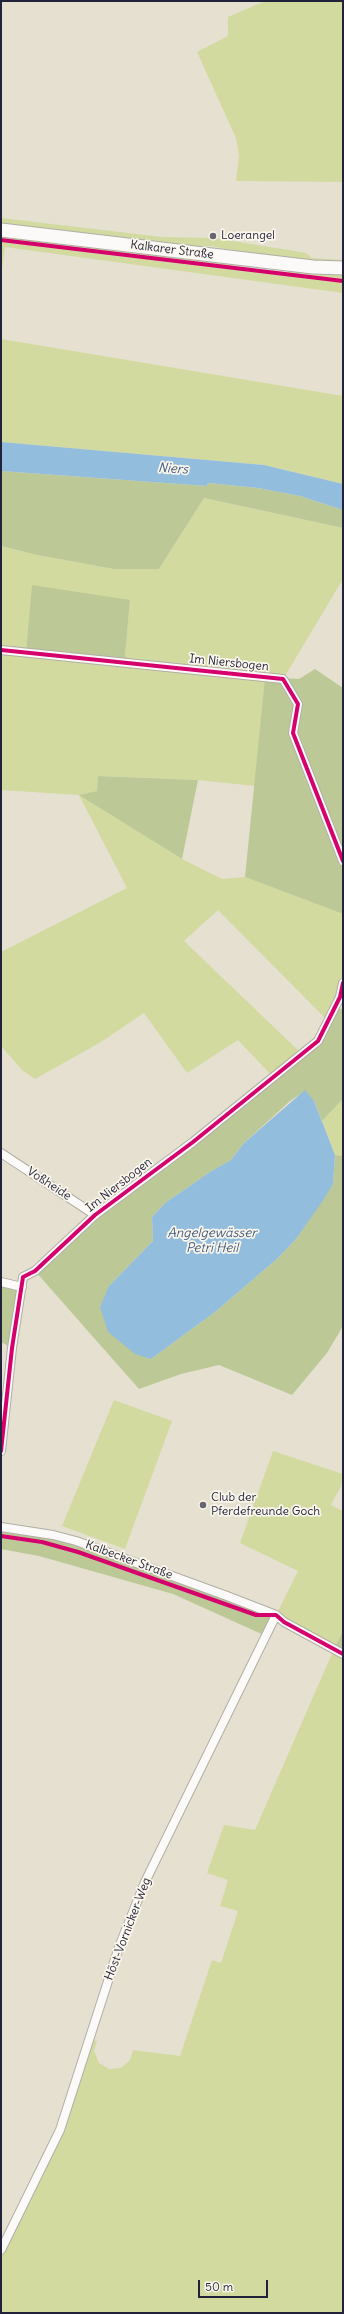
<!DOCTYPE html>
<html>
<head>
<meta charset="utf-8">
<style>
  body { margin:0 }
  #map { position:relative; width:344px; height:2314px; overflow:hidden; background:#e6e0d0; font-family:Delius,sans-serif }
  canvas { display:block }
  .frame { position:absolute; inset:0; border:2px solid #22223b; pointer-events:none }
  .scale { position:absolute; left:198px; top:2280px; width:70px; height:18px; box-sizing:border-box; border:2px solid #22223b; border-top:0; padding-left:5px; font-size:12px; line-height:14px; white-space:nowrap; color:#22223b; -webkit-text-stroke:3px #fbf7ec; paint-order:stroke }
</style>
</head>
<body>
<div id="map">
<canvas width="344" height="2314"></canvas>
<div class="frame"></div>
<div class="scale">50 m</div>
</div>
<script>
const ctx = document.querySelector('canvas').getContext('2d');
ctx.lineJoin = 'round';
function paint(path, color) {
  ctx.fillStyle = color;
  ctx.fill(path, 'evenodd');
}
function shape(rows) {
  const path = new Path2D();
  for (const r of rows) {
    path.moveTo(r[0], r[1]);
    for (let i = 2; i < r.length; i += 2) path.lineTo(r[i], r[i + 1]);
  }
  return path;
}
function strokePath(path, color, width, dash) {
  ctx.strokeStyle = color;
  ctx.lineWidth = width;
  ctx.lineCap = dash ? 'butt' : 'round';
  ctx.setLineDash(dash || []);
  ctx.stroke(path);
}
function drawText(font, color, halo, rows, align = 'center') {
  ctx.font = font + ' Delius,sans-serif';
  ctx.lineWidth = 3.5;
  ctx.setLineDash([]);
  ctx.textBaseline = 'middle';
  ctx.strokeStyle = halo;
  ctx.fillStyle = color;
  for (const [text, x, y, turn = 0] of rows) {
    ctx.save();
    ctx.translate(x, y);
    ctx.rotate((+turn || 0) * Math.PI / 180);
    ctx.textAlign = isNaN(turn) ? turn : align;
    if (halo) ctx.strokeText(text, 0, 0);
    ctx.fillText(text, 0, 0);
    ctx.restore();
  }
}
paint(shape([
  [265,1,343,1,343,182,236,181,239,156,236,138,197,52,228,36,228,17],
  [1,218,162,237,214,238,301,252,308,254,311,258,343,260,343,263,258,256,211,246,183,247,1,224],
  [1,236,225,263,246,269,276,273,298,271,343,274,343,293,5,247,1,277],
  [1,339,343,396,343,484,264,465,1,442],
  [204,498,343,528,343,579,285,676,265,677,255,786,198,780,98,776,97,791,80,795,182,859,222,879,245,877,343,914,343,983,329,1022,218,910,184,941,302,1054,273,1077,238,1040,187,1073,144,1013,101,1042,35,1079,22,1070,1,1046,1,952,127,888,79,795,1,790,1,546,37,555,114,569,159,569],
  [130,600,125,656,137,663,26,653],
  [343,1099,343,1156,335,1155,322,1121],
  [114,1400,172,1421,125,1549,62,1526],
  [273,1451,343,1474,341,1486,331,1505,343,1511,343,1631,334,1649,343,1654,343,2313,1,2313,1,2250,60,2130,89,2039,97,2041,94,2051,99,2063,109,2069,121,2068,130,2060,133,2050,180,2056,212,1960,221,1963,238,1911,220,1906,228,1880,207,1873,224,1825,255,1830,334,1649,276,1615,298,1571,240,1543]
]), '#d2daa0');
paint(shape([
  [1,471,207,486,208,483,258,488,300,496,343,510,343,528,204,498,159,569,114,569,37,555,1,546],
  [32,585,130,600,125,656,138,664,26,653],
  [315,669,343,688,343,914,245,877,265,677,299,679],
  [98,776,198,780,182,859,79,795,97,791],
  [335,1008,343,1009,343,1099,322,1121,314,1101,305,1091,290,1101,244,1143,231,1160,210,1172,165,1203,152,1217,153,1241,109,1286,151,1359,215,1312,278,1258,296,1239,333,1184,335,1155,343,1156,343,1326,327,1353,292,1395,219,1365,181,1374,139,1389,35,1271,95,1215,318,1041],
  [1,1282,22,1287,12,1348,1,1342],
  [1,1527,53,1535,276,1615,266,1636,173,1594,39,1556,1,1549],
  [343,1631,343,1654,334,1649]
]), '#bcc997');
paint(shape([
  [1,442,264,465,343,484,343,510,300,496,258,488,208,483,207,486,1,471],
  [305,1090,314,1101,335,1155,333,1184,324,1199,296,1239,278,1258,215,1312,151,1359,135,1354,108,1332,100,1307,109,1286,153,1241,152,1217,165,1203,210,1172,231,1160,244,1143]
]), '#93bddd');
const minor = shape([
  [1,650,283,679,298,704,293,733,343,861],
  [1,1153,95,1215],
  [1,1282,22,1287],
  [1,1451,12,1348,23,1277,35,1271,95,1215,193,1142,318,1041,340,997,343,983],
  [1,1527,53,1535,76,1541,227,1596,276,1615,284,1622,343,1654],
  [1,2250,60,2130,119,1947,145,1882,276,1615]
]);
const primary = shape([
  [1,230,313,267,343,268]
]);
strokePath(minor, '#b1aea6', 10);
strokePath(primary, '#b1aea6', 15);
strokePath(minor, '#fbfaf8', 8);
strokePath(primary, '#fbfaf8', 13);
strokePath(shape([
  [1,240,343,281],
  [1,650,283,679,298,704,293,733,343,861],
  [1,1451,12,1348,23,1277,35,1271,95,1215,193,1142,318,1041,340,997,343,983],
  [1,1536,42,1542,78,1552,256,1615,276,1615,284,1622,343,1654]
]), '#d6006c', 4);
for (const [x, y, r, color] of [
  [213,236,4,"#67646f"],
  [203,1505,4,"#67646f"]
]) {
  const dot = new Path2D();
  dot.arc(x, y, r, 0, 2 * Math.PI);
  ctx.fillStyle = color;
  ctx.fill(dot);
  strokePath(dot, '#fbf7ec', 1.5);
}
drawText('12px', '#22223b', '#fbf7ec', [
  ["Loerangel",221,236],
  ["Club der",211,1498],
  ["Pferdefreunde Goch",211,1512]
], 'left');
drawText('12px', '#22223b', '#fbf7ec', [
  ["Kalkarer Straße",172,250,7],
  ["Im Niersbogen",229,663,6],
  ["Voßheide",49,1184,33],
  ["Im Niersbogen",119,1185,-38],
  ["Kalbecker Straße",129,1560,20],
  ["Höst-Vornicker-Weg",128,1929,-69]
]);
drawText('italic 13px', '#415a7e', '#fbf7ec', [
  ["Niers",173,469,4],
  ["Angelgewässer",212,1233],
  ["Petri Heil",212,1248]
]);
</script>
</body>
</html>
